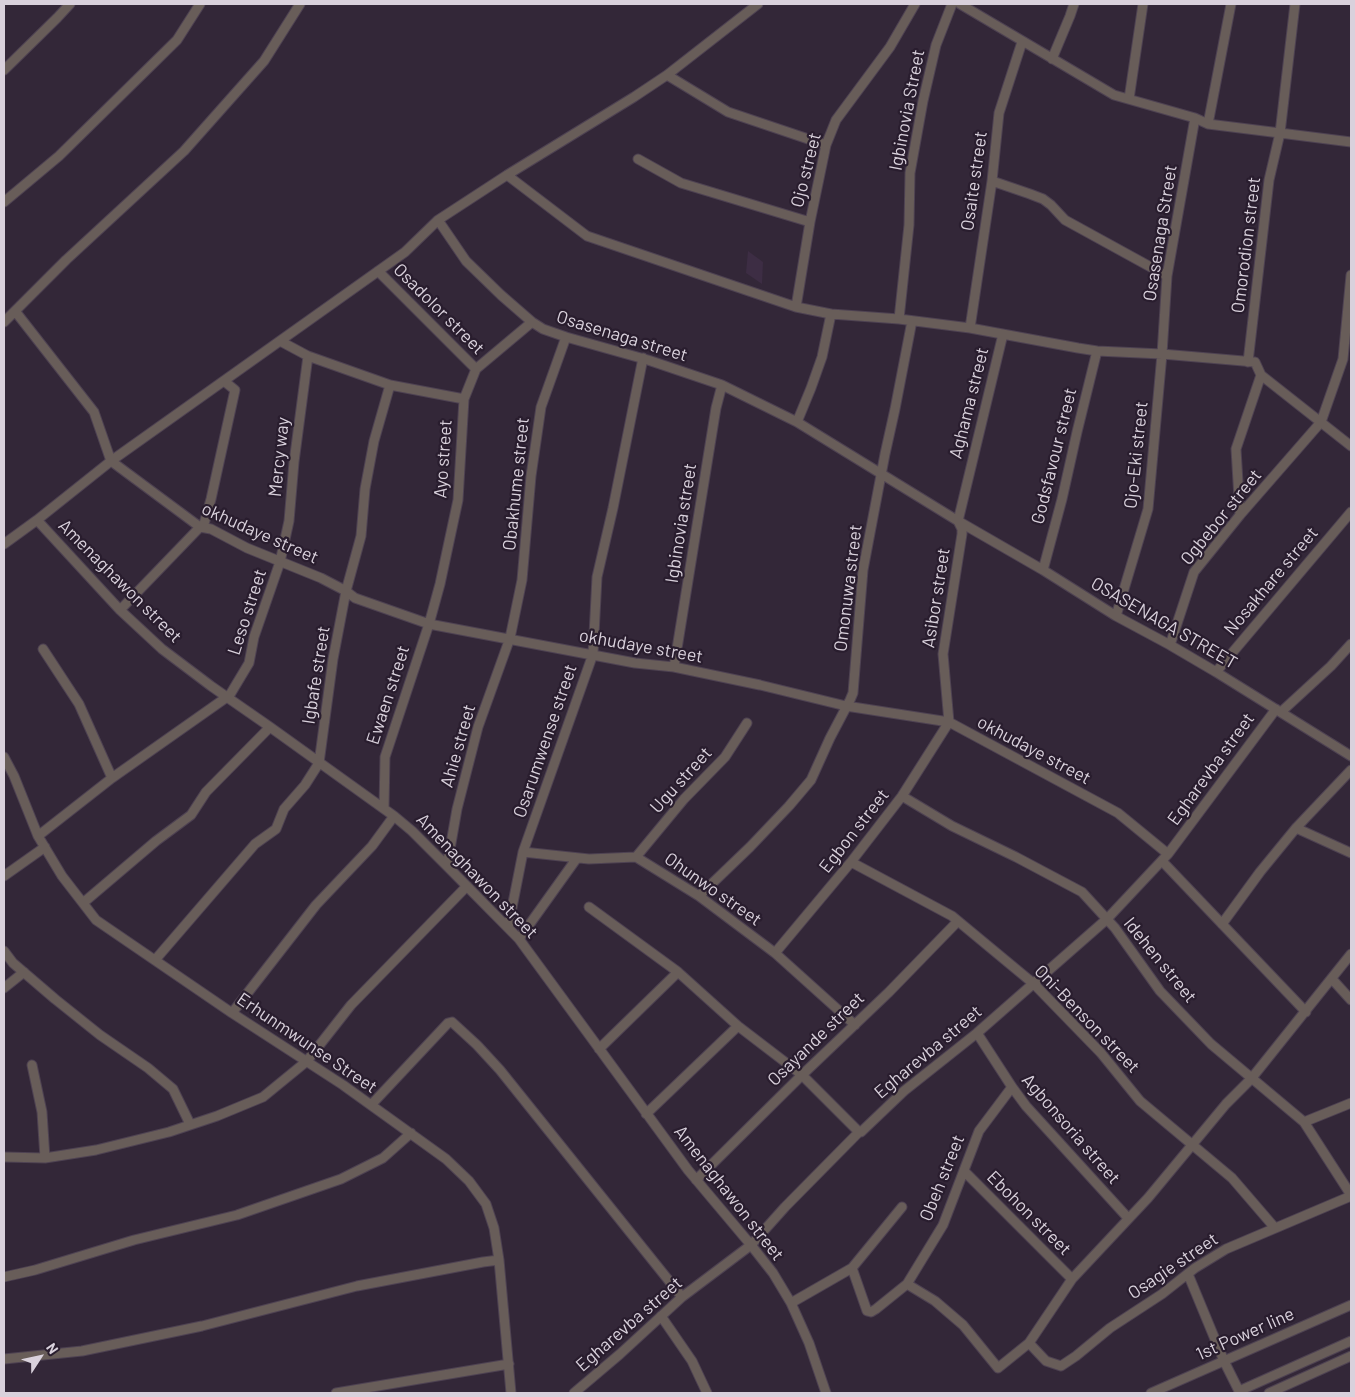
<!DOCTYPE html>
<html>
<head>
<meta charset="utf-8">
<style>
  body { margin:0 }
  #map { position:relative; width:1355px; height:1397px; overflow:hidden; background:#332738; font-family:Barlow,sans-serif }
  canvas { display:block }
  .frame { position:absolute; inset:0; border:5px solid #d9d1dc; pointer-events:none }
  .north { position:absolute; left:15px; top:1332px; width:50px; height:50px; -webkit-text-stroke:4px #291d2e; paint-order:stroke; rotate:55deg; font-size:14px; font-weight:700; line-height:20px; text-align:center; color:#d9d1dc }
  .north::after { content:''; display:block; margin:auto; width:18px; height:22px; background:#d9d1dc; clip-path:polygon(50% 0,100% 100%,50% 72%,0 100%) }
</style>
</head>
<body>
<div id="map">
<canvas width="1355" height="1397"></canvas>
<div class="frame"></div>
<div class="north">N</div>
</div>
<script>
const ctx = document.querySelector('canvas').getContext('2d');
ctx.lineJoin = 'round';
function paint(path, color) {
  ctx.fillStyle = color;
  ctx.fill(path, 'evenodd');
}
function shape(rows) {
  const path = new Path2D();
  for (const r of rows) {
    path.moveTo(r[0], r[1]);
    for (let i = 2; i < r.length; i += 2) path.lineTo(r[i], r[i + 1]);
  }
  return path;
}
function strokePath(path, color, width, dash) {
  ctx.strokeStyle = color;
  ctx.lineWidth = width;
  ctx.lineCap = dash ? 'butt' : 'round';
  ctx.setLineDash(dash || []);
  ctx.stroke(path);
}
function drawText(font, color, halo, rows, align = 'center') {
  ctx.font = font + ' Barlow,sans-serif';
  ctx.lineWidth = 4.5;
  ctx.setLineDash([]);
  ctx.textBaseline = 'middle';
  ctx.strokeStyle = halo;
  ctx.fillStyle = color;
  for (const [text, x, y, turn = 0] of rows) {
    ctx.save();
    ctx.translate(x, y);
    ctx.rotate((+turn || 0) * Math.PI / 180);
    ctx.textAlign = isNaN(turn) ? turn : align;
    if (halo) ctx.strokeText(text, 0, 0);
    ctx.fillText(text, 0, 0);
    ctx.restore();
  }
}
paint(shape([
  [748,251,763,262,762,284,746,273]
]), '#3d2d44');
const minor = shape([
  [960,4,1114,95,1195,118,1208,124,1280,133,1295,4],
  [1052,59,1070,16,1074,4],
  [4,70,57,18,70,4],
  [667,75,728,112,826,145],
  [1129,99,1143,4],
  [1208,124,1231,4],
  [638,159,681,183,810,222],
  [507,175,587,236,796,307,831,314,899,319,970,328,1078,348,1097,351,1162,354,1255,362,1261,375,1351,446],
  [992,181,1030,194,1043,199,1051,205,1065,220,1167,276],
  [4,202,59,156,177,40,200,4],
  [438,220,466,261,501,295,532,322,543,329,566,337,648,360,722,385,797,422,958,521,1043,570,1116,616,1170,645,1216,672,1351,756],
  [378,271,476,369],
  [796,307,810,222,826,145,836,120,890,47,915,4],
  [15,311,94,412,111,461,200,527,211,529,247,548,321,578,346,591,355,598,429,624,635,663,674,667,760,685,846,706,949,722,1118,813,1168,854],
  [899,319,909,225,910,173,923,101,936,45,952,4],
  [4,322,66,260,184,151,264,61,300,4],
  [970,328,992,181,999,113,1022,42],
  [280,341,308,356,390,385,464,399],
  [1248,362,1269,180,1280,133,1351,142],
  [797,422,811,388,822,357,831,314],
  [1240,515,1236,449,1261,375],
  [37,520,120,610,162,649,211,686,270,727,394,816,412,831,447,866,519,939,688,1170,751,1245,773,1273,791,1303,809,1343,826,1393],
  [4,544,37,520,111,461,405,252,438,220,507,175,634,97,667,75,758,4],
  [1043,570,1062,499,1077,432,1097,351],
  [120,610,200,527,204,524,211,499,235,390,224,381],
  [1116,616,1148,509,1162,354,1167,276,1195,118],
  [1170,645,1194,572,1240,515,1321,422,1343,359,1351,275],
  [43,649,79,704,112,778],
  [674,667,716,408,722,385],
  [1216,672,1351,512],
  [228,698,249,663,254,637,280,562,289,521,294,462,308,356],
  [1281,712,1331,666,1351,644],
  [4,757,14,776,38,836,62,876,96,920,232,1013,343,1085,446,1159,469,1181,486,1204,494,1228,499,1260,511,1393],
  [902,796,952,826,1016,857,1082,892,1115,928,1160,991,1211,1044,1304,1122,1351,1195],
  [384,808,385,757,429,624,440,584,458,500,464,399,476,369,532,322],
  [1296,828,1351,853],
  [38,836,112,778,227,697],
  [523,852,589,859,636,857,699,896,775,953,855,1025],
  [636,857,684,799,725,757,747,723],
  [1162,861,1306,1012],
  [851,862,952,916,1034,984,1101,1053,1140,1101,1232,1178,1275,1228],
  [447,866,457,809,478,727,510,638,522,580,531,476,541,407,566,337],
  [4,876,45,847],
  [699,896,750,847,789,806,811,780,830,738,850,700,853,693,863,570,885,454,895,409,912,321],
  [83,903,156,841,191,815,206,792,270,727],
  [589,907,678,972,738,1026,802,1075,859,1132],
  [1222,924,1260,872,1296,828,1351,770],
  [508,928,523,852,593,654,597,577,613,508,643,358],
  [519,939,577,858],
  [4,951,13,963,55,999,100,1035,148,1068,173,1089,190,1124],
  [775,953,851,862,902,796,949,722,943,654,962,534,962,529,958,521,1003,334],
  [155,960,255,844,276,829,284,809,305,785,319,763,333,659,346,591,361,536,365,489,374,441,390,385],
  [1332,979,1351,1000],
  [4,988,24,972],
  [232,1013,316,905,372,846,394,816],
  [977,1033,1012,1087,1026,1106,1128,1218],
  [599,1049,678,972],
  [32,1065,42,1112,45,1158],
  [1012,1087,979,1131,943,1225,907,1284,935,1301,963,1325,998,1368,1029,1343,1072,1279,1148,1198,1226,1104,1251,1079,1351,954],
  [371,1105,448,1023,452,1022,477,1045,500,1070,682,1297],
  [646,1114,738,1026],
  [1304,1122,1351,1103],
  [4,1157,45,1158,96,1150,169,1132,217,1116,263,1097,307,1061,351,1005,467,886],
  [964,1171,1072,1279],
  [696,1180,802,1075,889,992,958,921],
  [852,1268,867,1311,871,1312,876,1309,907,1284],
  [1188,1274,1224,1361,1240,1393],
  [4,1277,35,1270,134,1240,237,1215,341,1179,383,1158,411,1133],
  [791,1303,852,1268,902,1207],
  [661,1316,692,1361,707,1393],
  [1029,1343,1046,1361,1061,1366,1076,1356,1110,1328,1162,1294,1195,1268,1226,1249,1351,1196],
  [4,1359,82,1351,202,1326,357,1286,483,1262,499,1260],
  [1239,1391,1351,1341],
  [336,1393,509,1364],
  [574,1393,620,1354,682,1297,751,1245,785,1207,859,1132,861,1132,904,1091,977,1033,1107,919,1168,854,1276,709],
  [1151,1393,1351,1305],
  [1269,1393,1351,1356]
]);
strokePath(minor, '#4e4252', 11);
strokePath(minor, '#685d59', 9);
drawText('18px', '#d9d1dc', '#291d2e', [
  ["Igbinovia Street",907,110,-79],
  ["Ojo street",806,170,-76],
  ["Osaite street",974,181,-82],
  ["Osasenaga Street",1160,233,-81],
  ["Omorodion street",1246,245,-83],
  ["Osadolor street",439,309,45],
  ["Osasenaga street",622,336,17],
  ["Aghama street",969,403,-76],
  ["Ojo-Eki street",1136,455,-84],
  ["Godsfavour street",1054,456,-76],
  ["Mercy way",279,457,-84],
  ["Ayo street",443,459,-86],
  ["Obakhume street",516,484,-84],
  ["Ogbebor street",1221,517,-51],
  ["Igbinovia street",681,523,-81],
  ["okhudaye street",260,533,24],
  ["Amenaghawon street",120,581,45],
  ["Nosakhare street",1271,581,-50],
  ["Omonuwa street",848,588,-83],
  ["Asibor street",936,598,-81],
  ["Leso street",247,612,-72],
  ["OSASENAGA STREET",1164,623,30],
  ["okhudaye street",641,646,10],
  ["Igbafe street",316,675,-81],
  ["Ewaen street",388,695,-72],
  ["Osarumwense street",545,741,-71],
  ["Ahie street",458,746,-74],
  ["okhudaye street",1034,750,28],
  ["Egharevba street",1211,769,-54],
  ["Ugu street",681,780,-48],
  ["Egbon street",854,831,-52],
  ["Amenaghawon street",477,876,46],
  ["Ohunwo street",713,889,35],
  ["Idehen street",1160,960,51],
  ["Oni-Benson street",1087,1019,46],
  ["Osayande street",816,1039,-44],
  ["Erhunmwunse Street",307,1043,34],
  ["Egharevba street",928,1052,-40],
  ["Agbonsoria street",1071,1129,49],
  ["Obeh street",942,1178,-68],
  ["Amenaghawon street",729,1193,52],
  ["Ebohon street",1029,1213,45],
  ["Osagie street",1173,1266,-34],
  ["Egharevba street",629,1324,-41],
  ["1st Power line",1245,1334,-24]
]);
</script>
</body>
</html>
